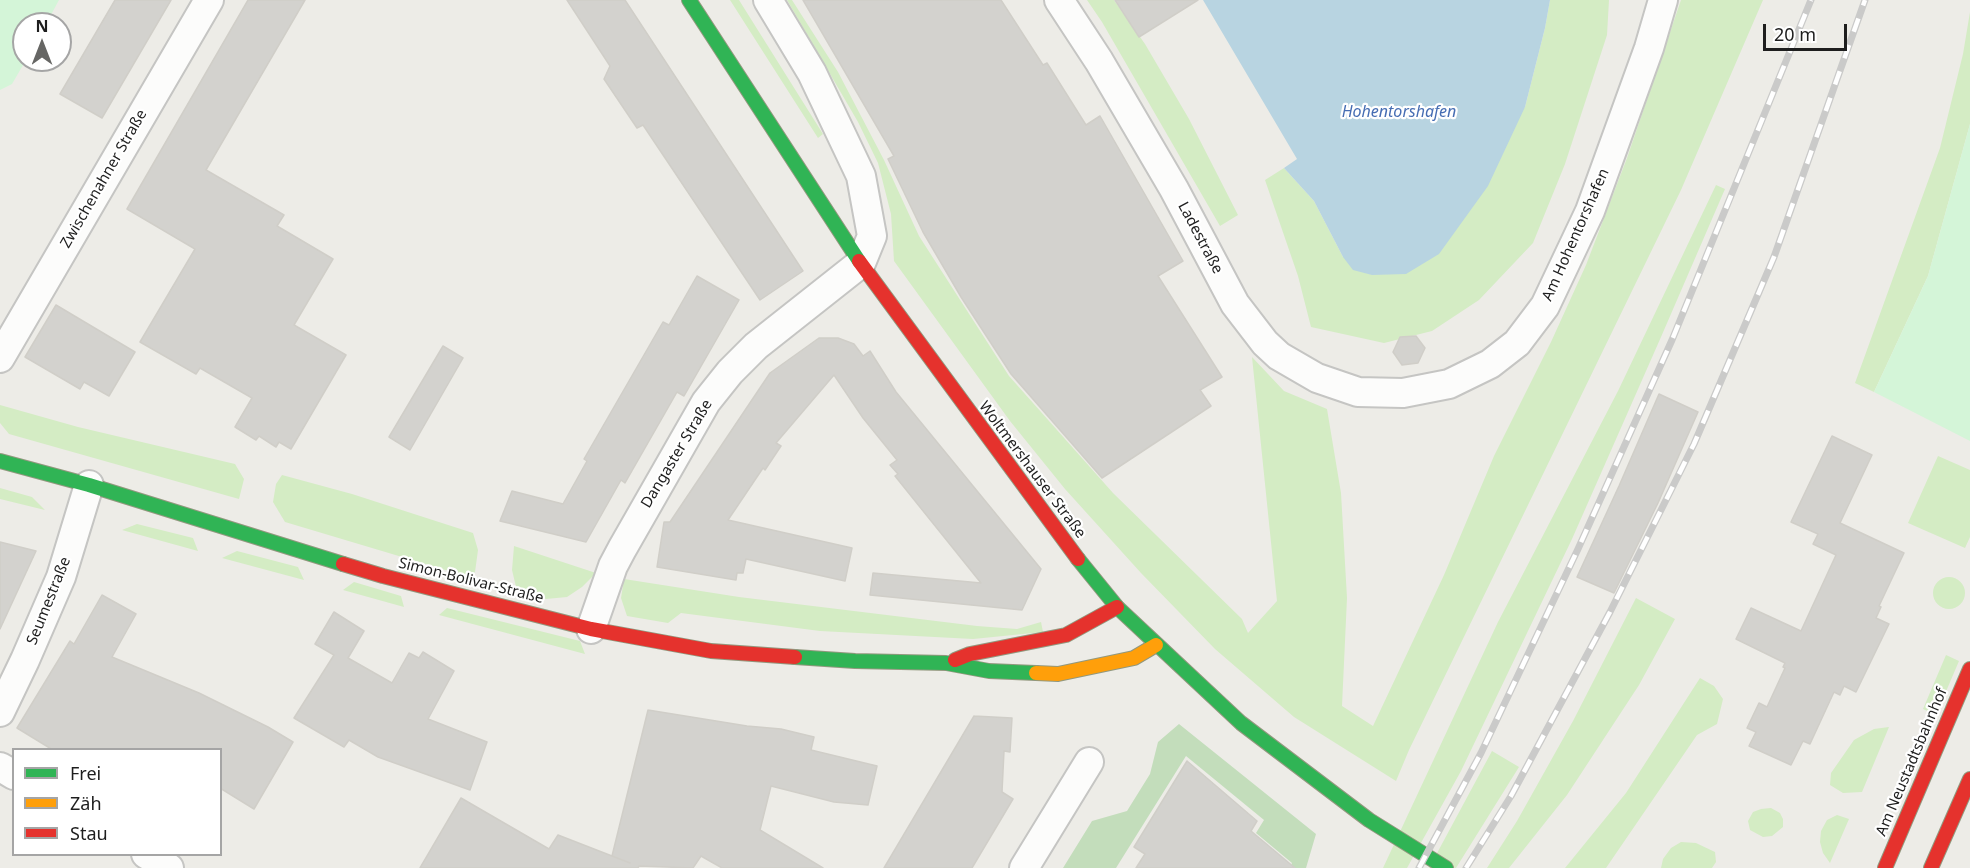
<!DOCTYPE html>
<html>
<head>
<meta charset="utf-8">
<style>
  body { margin:0 }
  #map { position:relative; width:1970px; height:868px; overflow:hidden; background:#edece7; font-family:"Noto Sans",sans-serif }
  canvas { display:block }
  .legend { position:absolute; left:12px; top:748px; width:210px; height:108px; box-sizing:border-box; background:#fff; border:2px solid #a5a5a5; margin:0; padding:8px 10px; list-style:none; font-size:18px; color:#1e1e1e }
  .legend li { display:flex; align-items:center; gap:12px; height:30px }
  .legend b { width:30px; border:2px solid #a5a5a5 }
  .north { position:absolute; left:12px; top:12px; width:60px; height:60px; box-sizing:border-box; background:#fff; border:2px solid #a5a5a5; border-radius:50%; rotate:0deg; font-size:16px; font-weight:700; line-height:24px; text-align:center; color:#1e1e1e }
  .north::after { content:''; display:block; margin:auto; width:21px; height:27px; background:#666664; clip-path:polygon(50% 0,100% 100%,50% 72%,0 100%) }
  .scale { position:absolute; left:1763px; top:24px; width:84px; height:27px; box-sizing:border-box; border:3px solid #1e1e1e; border-top:0; padding-left:8px; font-size:18px; line-height:21px; white-space:nowrap; color:#1e1e1e; -webkit-text-stroke:4px #fff; paint-order:stroke }
</style>
</head>
<body>
<div id="map">
<canvas width="1970" height="868"></canvas>
<ul class="legend">
<li><b style="height:8px;background:#30b455"></b>Frei</li>
<li><b style="height:8px;background:#ff9f0a"></b>Zäh</li>
<li><b style="height:8px;background:#e5322d"></b>Stau</li>
</ul>
<div class="north">N</div>
<div class="scale">20 m</div>
</div>
<script>
const ctx = document.querySelector('canvas').getContext('2d');
ctx.lineJoin = 'round';
function paint(path, color) {
  ctx.fillStyle = color;
  ctx.fill(path, 'evenodd');
}
function shape(rows) {
  const path = new Path2D();
  for (const r of rows) {
    if (r.length === 3) {
      path.moveTo(r[0] + r[2], r[1]);
      path.arc(r[0], r[1], r[2], 0, 2 * Math.PI);
      continue;
    }
    path.moveTo(r[0], r[1]);
    for (let i = 2; i < r.length; i += 2) path.lineTo(r[i], r[i + 1]);
  }
  return path;
}
function strokePath(path, color, width, dash) {
  ctx.strokeStyle = color;
  ctx.lineWidth = width;
  ctx.lineCap = dash ? 'butt' : 'round';
  ctx.setLineDash(dash || []);
  ctx.stroke(path);
}
function drawText(font, color, halo, rows, align = 'center') {
  ctx.font = font + ' "Noto Sans",sans-serif';
  ctx.lineWidth = 4.5;
  ctx.setLineDash([]);
  ctx.textBaseline = 'middle';
  ctx.strokeStyle = halo;
  ctx.fillStyle = color;
  for (const [text, x, y, turn = 0] of rows) {
    ctx.save();
    ctx.translate(x, y);
    ctx.rotate((+turn || 0) * Math.PI / 180);
    ctx.textAlign = isNaN(turn) ? turn : align;
    if (halo) ctx.strokeText(text, 0, 0);
    ctx.fillText(text, 0, 0);
    ctx.restore();
  }
}
paint(shape([
  [730,0,739,0,823,134,818,138],
  [787,0,792,0,838,72,884,160,919,236,1009,376,1113,493,1242,619,1248,633,1277,601,1252,357,1284,391,1327,409,1341,493,1347,598,1342,706,1373,726,1444,575,1494,456,1551,342,1586,265,1627,158,1681,0,1763,0,1681,190,1409,750,1396,781,1294,717,1215,649,1141,573,1065,489,1010,421,894,261,891,214,878,163,858,122],
  [1087,0,1114,0,1145,44,1189,119,1238,215,1220,226,1102,22],
  [1550,0,1609,0,1607,35,1565,164,1533,243,1479,300,1432,331,1384,343,1311,327,1298,276,1265,180,1284,168,1314,201,1343,257,1525,107,1545,28],
  [1970,12,1970,124,1928,276,1874,392,1855,383,1940,148,1963,54],
  [1716,185,1725,189,1661,337,1572,539,1461,771,1407,868,1383,868,1498,622,1618,391],
  [0,405,78,427,235,464,244,479,239,499,9,434,0,423],
  [1938,456,1970,470,1970,537,1965,548,1908,523],
  [282,475,352,494,473,533,478,550,475,572,469,577,285,522,273,502,276,484],
  [0,488,32,497,45,510,0,499],
  [137,524,193,538,198,551,122,530],
  [514,546,596,573,582,587,567,597,546,599,517,591,512,570],
  [237,551,298,567,304,580,222,558],
  [1949,593,16],
  [624,579,739,597,977,626,1017,629,1041,622,1043,632,973,639,820,631,681,613,668,623,627,616,621,598],
  [354,582,401,596,404,607,343,590],
  [1636,598,1675,619,1639,685,1567,795,1509,868,1487,868,1517,821,1573,721],
  [447,608,580,641,585,654,439,615],
  [1946,655,1959,661,1936,715,1923,709],
  [1700,678,1714,686,1723,699,1717,724,1697,735,1606,868,1565,868,1626,793],
  [1889,727,1862,792,1843,793,1830,785,1831,773,1854,740,1874,729],
  [1492,751,1519,767,1456,868,1429,868],
  [1771,808,1780,813,1783,819,1783,827,1772,836,1763,837,1750,830,1748,821,1753,812,1761,809],
  [1837,815,1849,819,1830,863,1823,853,1820,842,1821,831,1827,820],
  [1681,842,1696,843,1715,852,1716,862,1712,868,1661,868,1663,859,1671,848]
]), '#d4ecc4');
paint(shape([
  [1179,724,1316,834,1306,868,1290,868,1292,863,1256,833,1264,820,1186,756,1116,868,1063,868,1092,821,1127,811,1150,774,1158,742]
]), '#c3ddbb');
paint(shape([
  [0,0,59,0,46,24,24,24,24,60,26,60,12,84,0,90],
  [1970,124,1970,441,1874,392,1928,276]
]), '#d4f5d8');
paint(shape([
  [1203,0,1550,0,1545,28,1525,107,1488,186,1439,254,1406,274,1372,275,1353,270,1343,257,1314,201,1284,168,1297,159]
]), '#b8d4e1');
const building = shape([
  [115,0,171,0,102,118,60,94,115,0],
  [248,0,305,0,206,170,284,215,277,226,333,259,294,325,346,355,291,449,279,442,276,447,259,436,256,440,235,427,252,398,200,368,196,374,140,342,195,249,127,209,248,0],
  [567,0,625,0,803,271,760,300,643,125,637,128,604,79,610,66,567,0],
  [803,0,1001,0,1043,65,1047,63,1086,125,1100,116,1183,261,1158,276,1222,377,1200,390,1211,406,1102,478,1011,374,961,297,923,232,888,159,894,156,803,0],
  [1115,0,1198,0,1139,37,1115,0],
  [697,276,739,300,684,396,677,392,625,483,621,480,586,542,500,521,512,491,563,504,587,461,584,459,663,322,669,325,697,276],
  [56,305,135,352,109,396,84,382,80,389,25,357,56,305],
  [1416,336,1425,348,1418,363,1402,365,1393,352,1400,337,1416,336],
  [819,338,838,338,854,344,863,356,870,351,896,392,1041,569,1022,610,870,595,873,573,981,583,895,476,898,474,890,465,897,460,863,418,834,375,776,443,781,446,765,470,763,468,728,520,852,548,845,581,746,559,743,573,737,573,736,580,657,567,664,522,670,522,770,373,819,338],
  [443,346,463,358,410,450,389,437,443,346],
  [1659,394,1698,412,1658,503,1614,593,1577,577,1619,486,1659,394],
  [1832,436,1872,455,1840,523,1904,553,1879,606,1881,607,1876,618,1889,624,1856,692,1844,686,1840,695,1834,692,1810,744,1803,741,1791,765,1749,746,1756,732,1747,728,1759,703,1767,707,1785,668,1783,667,1785,663,1736,639,1751,608,1801,631,1836,555,1813,544,1818,534,1791,522,1832,436],
  [0,542,36,551,0,629,0,542],
  [102,595,136,614,112,657,199,693,268,727,293,742,254,809,220,788,220,750,53,750,17,728,70,641,74,644,102,595],
  [334,612,364,631,348,658,392,683,409,653,419,658,423,652,454,671,428,719,487,742,470,790,378,757,349,740,344,747,294,718,334,655,315,644,334,612],
  [648,710,747,726,781,729,814,737,811,750,877,766,868,805,834,802,771,786,760,830,823,868,722,868,701,856,693,868,639,866,638,868,420,868,461,798,549,849,558,835,630,863,612,856,648,710],
  [974,716,1012,718,1010,752,1004,751,1002,792,1013,799,972,868,884,868,974,716],
  [1187,761,1257,821,1251,831,1295,868,1136,868,1145,854,1134,847,1187,761]
]);
paint(building, '#d3d2ce');
strokePath(building, '#d0cec8', 1.5);
const street = shape([
  [1059,0,1099,61,1174,189,1235,304,1265,343,1279,356,1317,378,1358,392,1403,393,1449,384,1490,364,1517,343,1545,306,1590,211,1649,48,1663,0],
  [0,358,209,0],
  [591,629,613,566,622,549,706,402,730,372,756,346,861,263,872,236,861,176,812,73,768,0],
  [0,712,25,660,61,577,89,485],
  [0,767,14,775],
  [146,854,169,868],
  [1024,868,1089,762]
]);
const fast = shape([
  [689,0,859,261],
  [0,461,89,485,343,564],
  [1078,559,1117,607,1241,723,1369,820,1446,868],
  [795,657,855,661,946,663,989,671,1036,673]
]);
const slow = shape([
  [1036,673,1058,674,1134,658,1156,645]
]);
const jam = shape([
  [859,261,1078,559],
  [343,564,383,576,591,629,711,651,795,657],
  [955,660,970,654,1066,635,1117,607],
  [1885,868,1970,669],
  [1931,868,1970,779]
]);
strokePath(street, '#c5c5c3', 32);
strokePath(fast, '#92987e', 16);
strokePath(slow, '#92987e', 16);
strokePath(jam, '#92987e', 16);
strokePath(street, '#fcfcfb', 28);
strokePath(fast, '#30b455', 14);
strokePath(slow, '#ff9f0a', 14);
strokePath(jam, '#e5322d', 14);
const rail = shape([
  [1419,868,1481,753,1578,549,1672,340,1811,0],
  [1466,868,1511,796,1610,612,1694,444,1774,257,1865,0]
]);
strokePath(rail, '#cacac9', 7);
strokePath(rail, '#fff', 4.5, [14]);
drawText('15px', '#1e1e1e', '#fff', [
  ["Zwischenahner Straße",104,179,-60],
  ["Am Hohentorshafen",1576,235,-66],
  ["Ladestraße",1200,238,62],
  ["Dangaster Straße",677,454,-59],
  ["Woltmershauser Straße",1032,470,53],
  ["Simon-Bolivar-Straße",471,581,14],
  ["Seumestraße",49,601,-68],
  ["Am Neustadtsbahnhof",1912,762,-67]
]);
drawText('italic 16px', '#466db3', '#fff', [
  ["Hohentorshafen",1399,112]
]);
</script>
</body>
</html>
